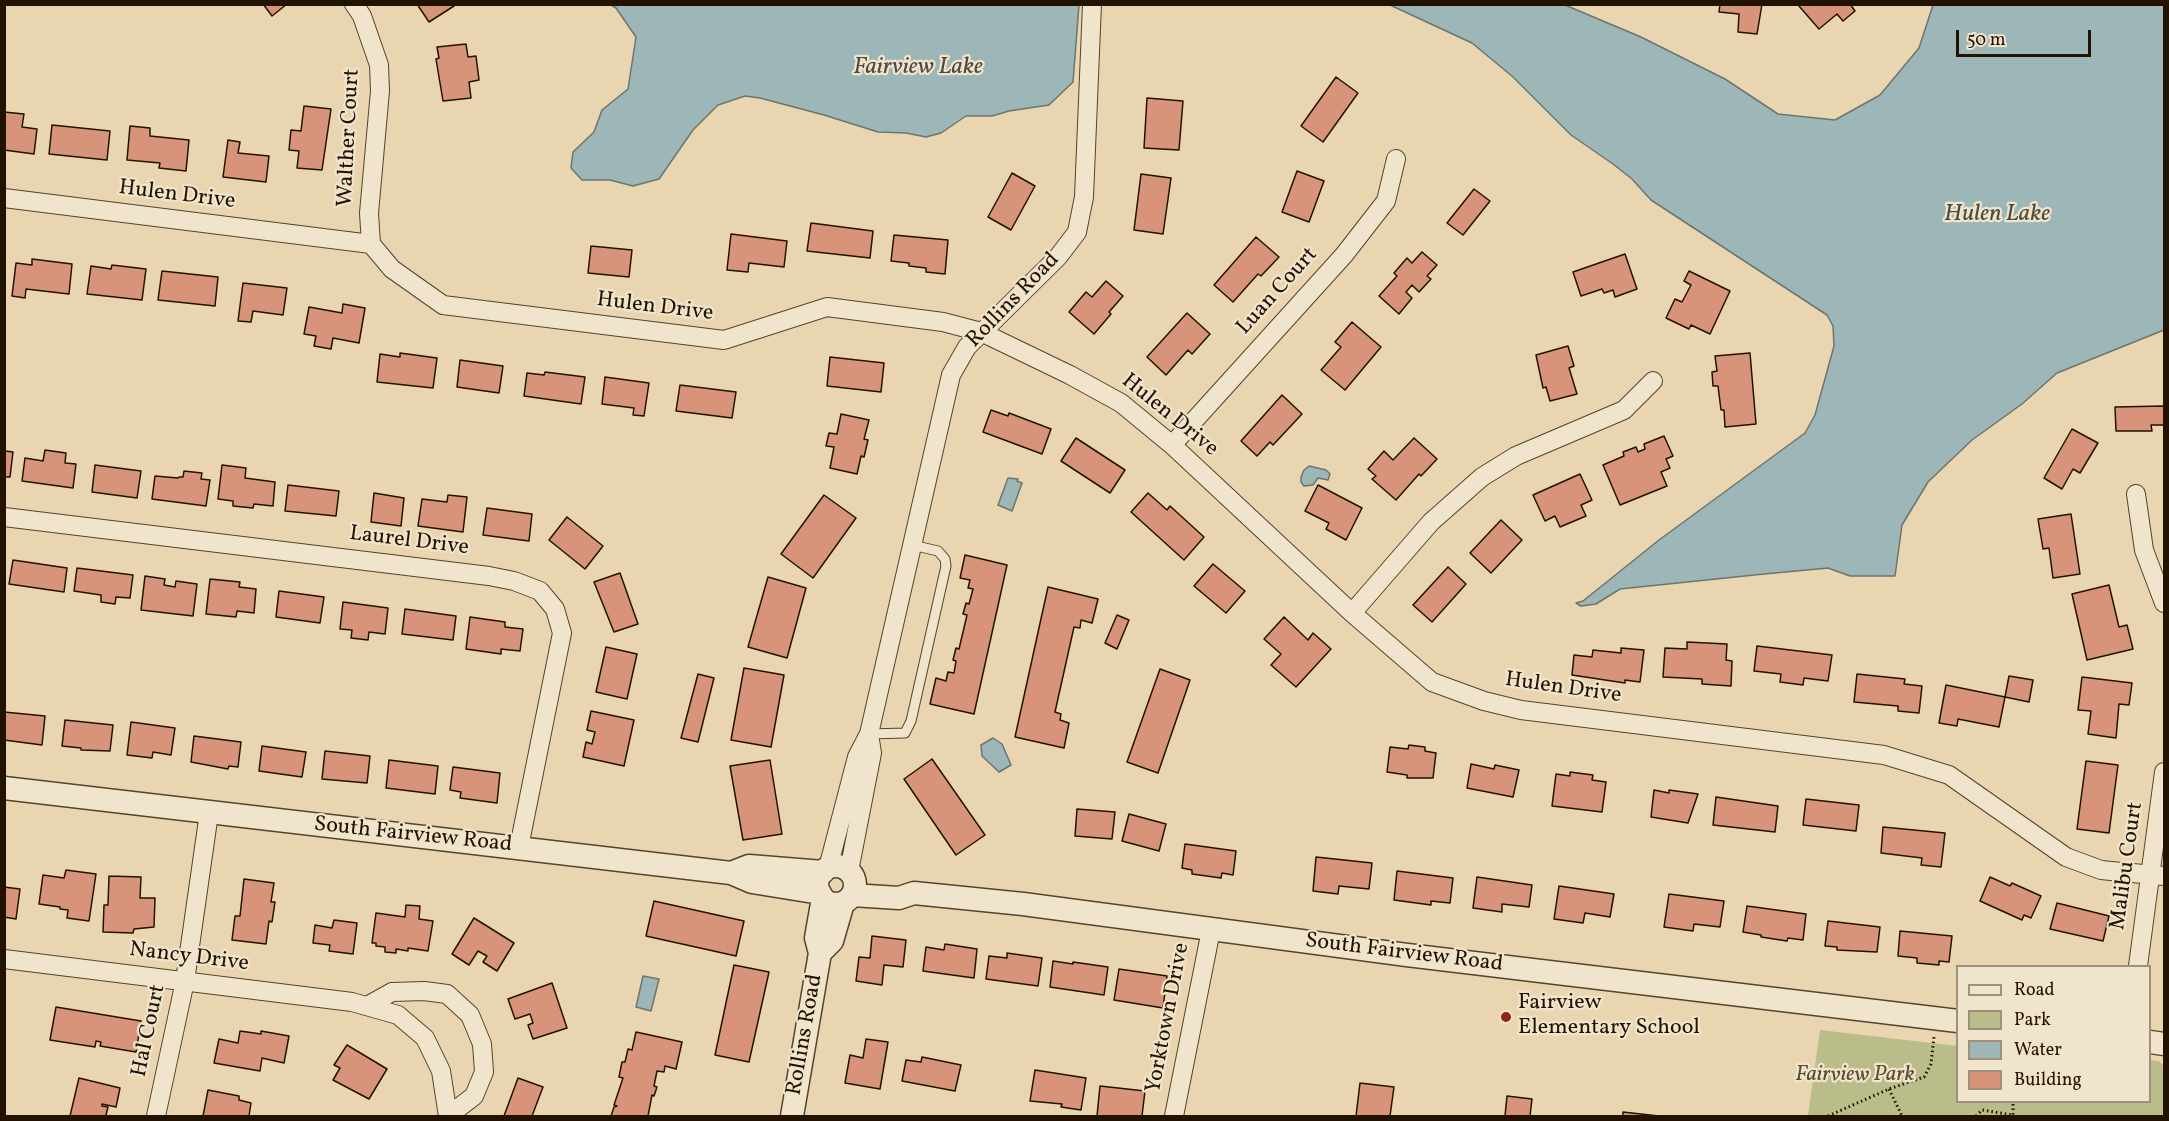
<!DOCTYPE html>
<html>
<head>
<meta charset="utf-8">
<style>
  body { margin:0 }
  #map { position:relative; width:2169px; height:1121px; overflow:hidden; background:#e9d5b0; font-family:Vollkorn,serif }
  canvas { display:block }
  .frame { position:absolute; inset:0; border:6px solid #221300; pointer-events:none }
  .legend { position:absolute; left:1956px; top:965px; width:195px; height:138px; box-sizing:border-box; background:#f1e4cc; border:2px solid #9e907a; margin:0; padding:8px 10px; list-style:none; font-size:18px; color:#221300 }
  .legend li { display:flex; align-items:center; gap:12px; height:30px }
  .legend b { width:30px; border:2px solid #9e907a }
  .scale { position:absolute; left:1956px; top:30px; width:135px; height:27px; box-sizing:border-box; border:3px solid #221300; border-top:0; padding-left:8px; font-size:18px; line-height:21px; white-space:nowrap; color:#221300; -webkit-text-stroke:4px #f1e4cc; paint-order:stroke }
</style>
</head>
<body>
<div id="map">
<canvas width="2169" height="1121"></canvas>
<div class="frame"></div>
<ul class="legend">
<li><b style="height:8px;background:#f1e4cc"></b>Road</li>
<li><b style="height:16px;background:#babc89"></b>Park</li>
<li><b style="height:16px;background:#9db6b7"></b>Water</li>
<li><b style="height:16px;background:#d8937b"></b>Building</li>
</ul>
<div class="scale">50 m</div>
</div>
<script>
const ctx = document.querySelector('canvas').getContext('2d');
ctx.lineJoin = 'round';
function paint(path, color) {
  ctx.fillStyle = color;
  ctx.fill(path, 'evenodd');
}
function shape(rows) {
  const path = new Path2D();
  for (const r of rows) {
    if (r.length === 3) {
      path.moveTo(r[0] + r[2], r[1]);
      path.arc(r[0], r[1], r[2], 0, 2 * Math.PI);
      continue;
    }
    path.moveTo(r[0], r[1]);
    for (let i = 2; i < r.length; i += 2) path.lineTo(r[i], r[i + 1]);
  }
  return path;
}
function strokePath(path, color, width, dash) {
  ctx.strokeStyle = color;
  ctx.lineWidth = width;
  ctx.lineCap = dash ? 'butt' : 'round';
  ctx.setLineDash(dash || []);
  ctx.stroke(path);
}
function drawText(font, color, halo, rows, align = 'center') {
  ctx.font = font + ' Vollkorn,serif';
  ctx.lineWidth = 4.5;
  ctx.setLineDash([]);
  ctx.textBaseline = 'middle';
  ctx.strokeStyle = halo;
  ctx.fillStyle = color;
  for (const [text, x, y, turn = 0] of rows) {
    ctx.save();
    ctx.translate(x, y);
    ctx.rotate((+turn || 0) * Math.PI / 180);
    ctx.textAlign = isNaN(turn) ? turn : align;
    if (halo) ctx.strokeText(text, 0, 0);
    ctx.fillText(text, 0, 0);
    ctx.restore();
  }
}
paint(shape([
  [1820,1030,1957,1046,1958,1102,2150,1102,2150,1060,2159,1061,2164,1066,2164,1116,1808,1116]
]), '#babc89');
const water = shape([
  [611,5,1079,5,1073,82,1049,105,1009,111,992,116,966,116,941,133,926,137,906,133,878,132,824,115,760,98,745,96,718,105,693,130,659,179,633,186,610,180,582,180,571,168,573,152,594,132,602,110,628,89,636,37,616,8,611,5],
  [1390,5,1565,5,1641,37,1725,79,1778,114,1835,120,1880,95,1919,48,1933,5,2164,5,2164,330,2057,373,2022,404,1972,440,1928,482,1902,525,1895,576,1850,576,1828,568,1764,574,1620,589,1596,604,1581,606,1576,603,1583,601,1659,540,1805,433,1815,415,1834,346,1833,326,1827,315,1651,200,1632,179,1613,164,1571,135,1513,77,1472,43,1390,5],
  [1309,466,1326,470,1330,474,1328,480,1318,478,1313,485,1304,486,1301,482,1301,477,1304,470,1309,466],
  [1008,478,1018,479,1017,481,1022,483,1012,511,998,505,1008,478],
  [993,738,1002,744,1011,765,999,772,982,756,981,745,993,738],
  [643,976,659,979,651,1011,636,1007,643,976]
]);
paint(water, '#9db6b7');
strokePath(water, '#6c756e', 1.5);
const building = shape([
  [263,4,287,4,272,16,263,4],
  [417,4,453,4,454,6,429,22,417,4],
  [1720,4,1762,4,1757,34,1738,32,1739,14,1719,12,1720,4],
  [1801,4,1850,4,1855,11,1843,21,1837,14,1819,29,1799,6,1801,4],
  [466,44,468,57,476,56,479,80,469,82,471,98,443,101,436,59,439,58,437,47,466,44],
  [1336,77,1358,93,1323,142,1301,126,1336,77],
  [1147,98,1183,101,1179,150,1144,148,1147,98],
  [304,106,331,109,322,170,297,168,299,151,289,150,291,130,301,131,304,106],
  [4,112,24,114,22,127,37,129,34,154,4,150,4,112],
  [52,125,110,131,107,160,49,154,52,125],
  [130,126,150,128,150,136,189,140,186,171,159,168,160,163,127,160,130,126],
  [228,140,240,142,238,153,269,156,266,182,223,177,228,140],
  [1297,171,1324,181,1309,222,1282,212,1297,171],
  [1012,173,1035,186,1011,230,988,217,1012,173],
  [1141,174,1171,178,1163,234,1134,230,1141,174],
  [1474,189,1490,201,1463,235,1447,223,1474,189],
  [811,223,873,231,870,258,807,251,811,223],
  [731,234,787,241,784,267,749,263,748,272,727,270,731,234],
  [894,235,948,240,945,274,926,272,926,268,909,266,909,263,891,261,894,235],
  [1256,237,1279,257,1261,276,1258,274,1233,302,1214,285,1256,237],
  [591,246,632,250,629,277,588,273,591,246],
  [1422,252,1437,265,1427,276,1431,279,1419,292,1412,285,1406,292,1412,298,1399,314,1379,296,1397,276,1394,273,1407,258,1412,263,1422,252],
  [1625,254,1637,289,1615,297,1613,290,1604,293,1602,289,1581,296,1573,272,1625,254],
  [32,259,72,264,69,294,26,289,25,298,12,296,16,263,32,265,32,259],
  [112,265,146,269,142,300,87,294,91,266,111,269,112,265],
  [162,271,218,277,215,306,158,300,162,271],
  [1689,271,1730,291,1710,334,1691,325,1689,329,1666,318,1675,299,1682,302,1691,285,1684,281,1689,271],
  [1106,281,1123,296,1109,312,1111,314,1094,334,1069,312,1086,292,1092,297,1106,281],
  [243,283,287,288,283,315,253,311,251,322,238,321,243,283],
  [343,304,365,308,359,343,333,338,331,349,314,346,316,336,304,334,309,307,342,313,343,304],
  [1187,313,1210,334,1192,354,1188,350,1166,375,1147,357,1187,313],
  [1352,322,1381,347,1345,390,1321,370,1341,347,1335,342,1352,322],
  [1568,346,1574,366,1569,368,1577,394,1550,401,1546,387,1543,388,1536,355,1568,346],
  [400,353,437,358,433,388,377,382,380,354,400,357,400,353],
  [1750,353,1756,424,1725,427,1724,410,1721,410,1718,386,1713,386,1712,372,1717,371,1715,356,1750,353],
  [830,357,884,363,881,392,827,386,830,357],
  [460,360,503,366,499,393,457,387,460,360],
  [545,372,585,377,581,404,524,396,527,373,544,375,545,372],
  [605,377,649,383,644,416,633,415,634,408,602,404,605,377],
  [680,385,736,392,732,418,676,411,680,385],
  [1282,395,1302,414,1273,445,1270,442,1257,456,1241,441,1282,395],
  [2164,406,2164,425,2151,425,2152,431,2116,431,2115,407,2164,406],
  [991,410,1008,416,1009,413,1051,429,1042,454,983,432,991,410],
  [841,414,869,420,864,439,868,440,864,457,861,456,857,474,830,468,834,447,826,446,829,433,837,434,841,414],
  [2072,429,2098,443,2080,473,2073,469,2062,489,2044,478,2072,429],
  [1664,436,1673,456,1666,459,1670,468,1661,472,1667,486,1620,505,1603,465,1624,456,1623,452,1636,447,1638,452,1645,449,1644,444,1664,436],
  [1076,438,1125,470,1110,493,1061,461,1076,438],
  [1414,438,1437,459,1421,476,1419,474,1396,500,1372,479,1376,476,1368,469,1384,451,1393,460,1414,438],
  [4,442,5,451,13,452,10,477,4,477,4,442],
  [45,450,66,453,65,463,76,464,73,488,22,481,25,458,43,461,45,450],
  [95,465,141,471,137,498,92,492,95,465],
  [222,465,246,468,245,478,275,482,273,506,254,504,253,508,233,506,233,501,218,499,222,465],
  [184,471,202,473,201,479,210,480,206,506,152,499,155,476,178,478,179,477,183,477,184,471],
  [1580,474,1592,500,1581,505,1586,516,1560,527,1555,516,1545,521,1533,495,1580,474],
  [288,485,339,491,336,516,285,511,288,485],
  [1318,485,1362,508,1346,540,1326,529,1329,523,1305,511,1318,485],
  [374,493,404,498,401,526,371,522,374,493],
  [1148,493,1167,510,1170,506,1204,537,1184,560,1131,512,1148,493],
  [448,495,467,497,463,532,418,526,422,499,447,502,448,495],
  [824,495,856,518,813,578,781,554,824,495],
  [487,508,532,514,529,541,483,535,487,508],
  [2071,514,2080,574,2053,578,2049,548,2043,549,2038,519,2071,514],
  [567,517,603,546,585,569,549,540,567,517],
  [1501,520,1522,540,1491,573,1470,553,1501,520],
  [965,555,1007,565,974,714,930,704,936,678,946,681,948,672,954,673,956,661,953,660,956,648,959,649,967,615,963,614,966,603,969,604,973,589,968,588,970,580,960,578,965,555],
  [13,560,67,568,64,592,9,584,13,560],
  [1213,564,1245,591,1226,613,1194,586,1213,564],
  [1448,567,1466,584,1432,622,1413,605,1448,567],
  [77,568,133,575,130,598,116,597,115,604,101,602,101,595,74,591,77,568],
  [620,573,638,624,614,632,594,582,620,573],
  [145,576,165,579,164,585,175,587,176,581,197,584,193,616,141,610,145,576],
  [768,577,806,588,787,658,748,647,768,577],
  [210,579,240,582,239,587,256,589,254,613,237,611,236,617,206,614,210,579],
  [2109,585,2119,627,2127,625,2133,649,2087,660,2072,594,2109,585],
  [1048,587,1098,599,1092,623,1081,620,1080,628,1074,627,1055,712,1061,714,1060,720,1069,723,1064,748,1015,737,1048,587],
  [279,591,324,597,320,623,276,617,279,591],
  [343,602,388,608,385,634,369,632,368,640,351,638,352,630,340,629,343,602],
  [405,609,456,616,453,640,402,634,405,609],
  [1117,615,1129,620,1117,649,1105,643,1117,615],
  [470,617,505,622,505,627,523,629,520,651,501,649,501,654,466,649,470,617],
  [1284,617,1308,640,1313,633,1331,649,1296,687,1271,665,1281,654,1264,639,1284,617],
  [1687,642,1727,644,1726,660,1732,661,1731,686,1702,684,1702,679,1663,677,1665,648,1687,649,1687,642],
  [1757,646,1832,655,1828,681,1804,678,1803,685,1780,682,1781,674,1754,671,1757,646],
  [606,647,637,654,627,699,596,692,606,647],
  [1621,648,1644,650,1640,682,1625,680,1625,683,1572,675,1574,655,1592,657,1593,650,1621,653,1621,648],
  [744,668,784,675,771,747,731,740,744,668],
  [1160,669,1190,680,1158,773,1127,762,1160,669],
  [698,674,714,678,698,742,681,738,698,674],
  [1857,674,1905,679,1904,684,1922,686,1919,713,1898,711,1898,706,1854,702,1857,674],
  [2009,676,2033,680,2029,702,2005,697,1999,727,1958,719,1957,726,1939,723,1946,685,2005,697,2009,676],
  [2082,677,2132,683,2129,705,2119,704,2116,738,2088,734,2091,711,2078,710,2082,677],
  [591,711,634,720,624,766,583,757,586,742,592,744,595,732,587,730,591,711],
  [4,712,45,716,42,745,4,740,4,712],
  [65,720,113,725,110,751,81,750,81,748,62,746,65,720],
  [131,722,175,728,171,755,153,752,152,758,127,755,131,722],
  [194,736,241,742,238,767,229,766,228,769,191,762,194,736],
  [1409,745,1425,747,1425,751,1436,753,1433,778,1407,778,1407,775,1387,772,1390,747,1408,749,1409,745],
  [262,746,306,752,302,777,259,771,262,746],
  [325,751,370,756,367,783,322,779,325,751],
  [932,759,985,835,956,855,904,779,932,759],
  [389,760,438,766,435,794,386,788,389,760],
  [770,760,782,834,743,840,730,766,770,760],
  [2086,761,2118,765,2109,833,2077,829,2086,761],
  [1471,764,1494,769,1495,765,1519,770,1513,797,1467,788,1471,764],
  [453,767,500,773,497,803,460,798,461,792,450,790,453,767],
  [1570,772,1593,775,1592,780,1606,782,1602,812,1552,806,1556,774,1570,776,1570,772],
  [1654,790,1669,793,1669,790,1698,794,1688,823,1651,817,1654,790],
  [1716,797,1778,806,1775,832,1713,825,1716,797],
  [1806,799,1859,805,1856,831,1803,825,1806,799],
  [1077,809,1115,812,1112,839,1075,836,1077,809],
  [1129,814,1166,824,1159,851,1122,841,1129,814],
  [1883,827,1945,833,1941,867,1921,865,1922,858,1881,853,1883,827],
  [1185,844,1236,851,1233,875,1222,873,1221,878,1192,874,1192,870,1182,868,1185,844],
  [1316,857,1372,863,1369,889,1339,886,1338,894,1313,891,1316,857],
  [66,870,96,874,89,921,67,918,68,910,60,909,60,907,39,904,43,875,64,878,66,870],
  [1397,871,1453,878,1450,903,1431,901,1431,905,1394,900,1397,871],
  [109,876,141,877,140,898,155,898,154,927,134,929,133,933,103,932,104,905,108,905,109,876],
  [1477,877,1532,885,1529,907,1502,904,1502,912,1473,908,1477,877],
  [1990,877,2010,886,2012,883,2041,896,2031,918,2024,915,2022,920,1980,901,1990,877],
  [244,879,274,883,271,902,275,902,272,922,269,921,266,944,232,940,235,916,240,916,244,879],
  [1559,886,1614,894,1610,917,1585,913,1583,923,1554,919,1559,886],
  [4,887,20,889,16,919,4,917,4,887],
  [1669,894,1724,901,1720,927,1694,924,1693,931,1664,927,1669,894],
  [654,901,744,921,736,956,646,936,654,901],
  [2057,903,2109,916,2103,941,2050,929,2057,903],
  [406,905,420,906,419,919,433,921,428,951,408,948,408,951,396,949,396,953,385,952,385,947,376,946,376,943,372,943,376,913,405,917,406,905],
  [1747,906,1806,914,1803,940,1788,938,1787,941,1761,937,1761,935,1743,932,1747,906],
  [474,918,514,943,497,971,483,962,487,956,478,951,469,965,452,954,474,918],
  [334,920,357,923,353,954,329,951,330,945,313,943,315,925,332,928,334,920],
  [1828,921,1880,927,1877,952,1837,950,1837,947,1825,946,1828,921],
  [1900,931,1952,936,1949,962,1939,961,1939,965,1917,963,1917,958,1898,956,1900,931],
  [872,936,906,940,903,967,884,965,882,985,856,981,859,957,870,958,872,936],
  [945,944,977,949,974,978,923,971,926,947,944,950,945,944],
  [1007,953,1042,958,1038,986,986,979,989,956,1007,958,1007,953],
  [1053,961,1073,964,1073,962,1108,967,1104,995,1050,987,1053,961],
  [734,965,769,972,749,1062,715,1055,734,965],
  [1119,969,1167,976,1163,1008,1114,1000,1119,969],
  [552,983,567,1028,533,1039,528,1025,533,1023,530,1014,515,1019,508,999,552,983],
  [56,1007,141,1021,136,1052,100,1046,101,1042,96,1041,95,1047,50,1040,56,1007],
  [240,1031,261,1034,261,1031,289,1036,284,1063,262,1058,260,1071,214,1063,219,1039,238,1043,240,1031],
  [636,1032,682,1042,676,1069,665,1066,664,1072,657,1071,654,1086,657,1087,654,1096,652,1095,648,1116,611,1116,614,1107,617,1106,614,1105,623,1078,619,1077,622,1062,625,1062,628,1049,632,1050,636,1032],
  [866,1039,888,1042,880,1089,845,1083,850,1055,863,1058,866,1039],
  [347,1045,387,1069,369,1099,333,1080,340,1068,334,1065,347,1045],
  [922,1057,961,1065,955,1091,902,1081,906,1060,921,1062,922,1057],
  [1035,1070,1086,1078,1081,1110,1061,1107,1062,1104,1030,1101,1035,1070],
  [79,1078,120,1088,116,1107,102,1104,102,1106,108,1107,106,1115,108,1116,70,1116,79,1078],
  [518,1078,543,1087,532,1116,504,1116,518,1078],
  [1360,1083,1394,1087,1390,1116,1356,1116,1360,1083],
  [1100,1086,1145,1091,1142,1116,1097,1116,1100,1086],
  [208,1090,239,1096,239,1100,251,1103,249,1116,203,1116,208,1090],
  [1507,1096,1532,1099,1530,1116,1505,1116,1507,1096],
  [1623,1112,1659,1116,1623,1116,1623,1112]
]);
paint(building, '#d8937b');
strokePath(building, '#221300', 1.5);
const service = shape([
  [869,734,905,733,911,721,946,566,945,559,938,551,912,545]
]);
const minor = shape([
  [354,4,362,16,379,65,380,91,369,213,371,244],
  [4,198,371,244,392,269,443,305,724,340,827,307,943,322,981,332,1070,375,1121,403,1172,445,1352,613,1432,682,1484,701,1521,710,1884,755,1949,775,2066,857,2101,870,2164,876],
  [1172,445,1344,255,1386,201,1396,159],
  [2136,494,2144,550,2164,603],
  [4,517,489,576,514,581,540,591,555,609,562,633,519,847],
  [1352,613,1431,522,1482,477,1516,456,1624,410,1653,381],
  [828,868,857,757,869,734,951,375,967,347,1058,257,1077,232,1084,197,1092,4],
  [849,871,872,753,869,734],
  [4,959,352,1002,398,1015,425,1038,441,1071,448,1116],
  [2138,966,2164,772],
  [367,1006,392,992,424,991,447,994,470,1015,482,1044,484,1072,474,1096,448,1116],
  [156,1116,185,981,209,813],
  [1174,1116,1211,930]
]);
const tertiary = shape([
  [4,788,731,873,752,882,820,893],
  [836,885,19],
  [731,873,749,866,823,872],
  [852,895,899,898,914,893,1023,904,1407,955,1958,1021],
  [820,953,832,941,843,903],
  [2150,1042,2164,1044],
  [792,1116,820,953,816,938,823,898]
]);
strokePath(service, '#54442c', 11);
strokePath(minor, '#54442c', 20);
strokePath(tertiary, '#54442c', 25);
strokePath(shape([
  [1889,1089,1902,1116],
  [1828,1116,1889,1089,1924,1077,1931,1064,1934,1037],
  [1976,1116,1982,1110,2013,1115,2013,1102]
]), '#221300', 3, [1.5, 3]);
strokePath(service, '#f1e4cc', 9);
strokePath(minor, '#f1e4cc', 18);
strokePath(tertiary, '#f1e4cc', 22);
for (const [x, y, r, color] of [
  [1506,1017,6,"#8f2418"]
]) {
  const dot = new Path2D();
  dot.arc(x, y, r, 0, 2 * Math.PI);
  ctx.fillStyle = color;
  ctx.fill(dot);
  strokePath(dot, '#f1e4cc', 2);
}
drawText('22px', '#221300', '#f1e4cc', [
  ["Walther Court",350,138,-87],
  ["Hulen Drive",177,196,7],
  ["Luan Court",1278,292,-48],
  ["Rollins Road",1014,301,-46],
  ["Hulen Drive",655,308,7],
  ["Hulen Drive",1169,416,39],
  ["Laurel Drive",409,542,7],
  ["Hulen Drive",1563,689,8],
  ["South Fairview Road",413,836,6],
  ["Malibu Court",2128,866,-82],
  ["South Fairview Road",1404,954,7],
  ["Nancy Drive",189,958,7],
  ["Yorktown Drive",1169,1018,-79],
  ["Hal Court",150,1031,-78],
  ["Rollins Road",806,1035,-80]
]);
drawText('22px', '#221300', '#f1e4cc', [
  ["Fairview",1518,1004],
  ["Elementary School",1518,1029]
], 'left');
drawText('italic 22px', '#574e30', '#f1e4cc', [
  ["Fairview Park",1855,1076]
]);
drawText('italic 24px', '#4d4c40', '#f1e4cc', [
  ["Fairview Lake",918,69],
  ["Hulen Lake",1997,216]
]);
</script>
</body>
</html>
